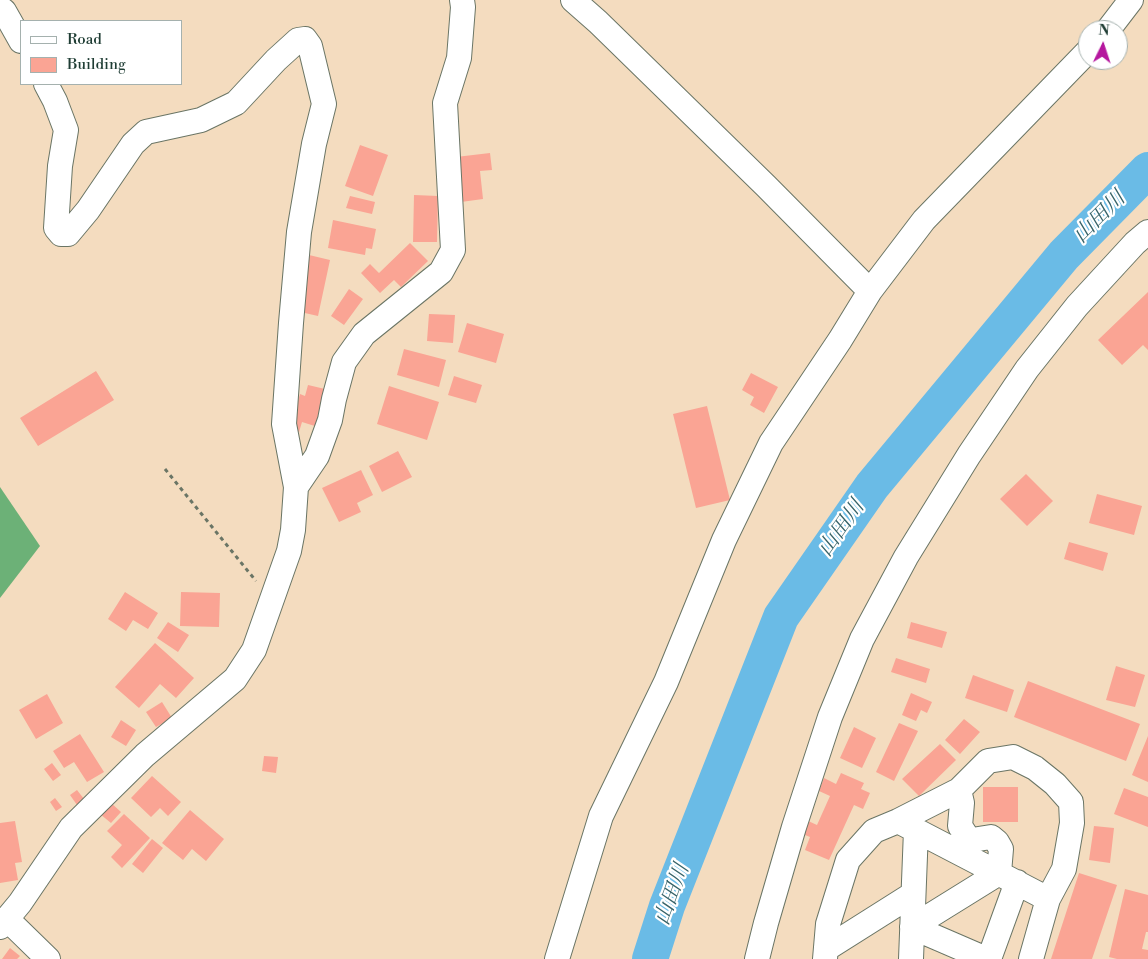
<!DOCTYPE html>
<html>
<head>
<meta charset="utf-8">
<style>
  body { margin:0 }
  #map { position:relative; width:1148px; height:959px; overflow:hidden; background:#f4dcbf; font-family:"Libre Bodoni",serif }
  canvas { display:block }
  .legend { position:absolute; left:20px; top:20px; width:162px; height:65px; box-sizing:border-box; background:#fff; border:1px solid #a5b1ae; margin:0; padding:6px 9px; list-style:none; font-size:15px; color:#1f3d34 }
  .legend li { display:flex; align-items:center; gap:10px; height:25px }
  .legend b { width:25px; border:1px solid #a5b1ae }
  .north { position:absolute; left:1078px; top:20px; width:50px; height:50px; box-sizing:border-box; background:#fff; border:1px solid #a5b1ae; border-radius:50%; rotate:4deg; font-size:14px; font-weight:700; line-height:20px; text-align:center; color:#1f3d34 }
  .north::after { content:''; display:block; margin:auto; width:18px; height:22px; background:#b5179e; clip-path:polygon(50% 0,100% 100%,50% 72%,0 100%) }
</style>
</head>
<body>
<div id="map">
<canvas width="1148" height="959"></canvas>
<ul class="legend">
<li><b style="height:6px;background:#fff"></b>Road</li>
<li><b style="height:14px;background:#faa494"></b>Building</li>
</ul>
<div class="north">N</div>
</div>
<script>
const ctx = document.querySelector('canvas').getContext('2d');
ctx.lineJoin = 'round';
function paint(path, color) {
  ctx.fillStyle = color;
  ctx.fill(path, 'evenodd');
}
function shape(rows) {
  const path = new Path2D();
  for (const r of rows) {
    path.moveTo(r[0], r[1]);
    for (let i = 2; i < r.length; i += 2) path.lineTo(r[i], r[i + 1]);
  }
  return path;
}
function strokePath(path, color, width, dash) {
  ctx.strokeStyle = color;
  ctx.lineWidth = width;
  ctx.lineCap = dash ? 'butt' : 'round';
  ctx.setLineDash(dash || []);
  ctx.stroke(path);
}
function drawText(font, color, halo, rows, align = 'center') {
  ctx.font = font + ' "Libre Bodoni","Noto Serif JP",serif';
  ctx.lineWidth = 4.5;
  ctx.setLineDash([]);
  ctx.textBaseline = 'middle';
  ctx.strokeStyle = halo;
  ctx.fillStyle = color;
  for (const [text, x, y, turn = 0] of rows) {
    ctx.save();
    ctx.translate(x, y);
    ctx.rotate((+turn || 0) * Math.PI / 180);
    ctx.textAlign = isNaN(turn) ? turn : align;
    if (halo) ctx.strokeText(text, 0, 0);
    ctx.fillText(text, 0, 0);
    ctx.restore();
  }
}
paint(shape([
  [0,487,40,546,0,598]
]), '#6cb177');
strokePath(shape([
  [650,959,667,906,781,617,872,486,1064,255,1148,170]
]), '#6abbe6', 36);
paint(shape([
  [360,145,388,155,373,196,345,186],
  [490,153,492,170,480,171,483,199,461,202,456,157],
  [414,195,438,196,437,242,413,242],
  [350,196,375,202,372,214,346,208],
  [333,220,376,229,372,249,366,248,365,255,328,248],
  [410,243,428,261,401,287,394,280,380,293,361,273,370,264,379,273],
  [309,255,330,260,318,316,296,311],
  [349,289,363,299,344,325,331,316],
  [1148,292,1148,350,1143,345,1122,365,1098,340],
  [429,314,455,315,453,343,427,341],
  [467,323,504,334,496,363,458,352],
  [404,349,446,360,439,387,397,375],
  [96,371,114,400,38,446,20,418],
  [751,373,778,387,764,413,750,405,754,397,742,390],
  [454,376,482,385,476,403,448,395],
  [308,385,325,389,321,401,325,402,318,427,302,422,299,432,290,429,300,394,305,396],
  [389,386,439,402,427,440,377,424],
  [707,406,730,500,696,508,673,414],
  [398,451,412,477,382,492,369,466],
  [361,470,373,495,357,503,361,512,339,522,322,488],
  [1026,474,1053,501,1027,526,1000,499],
  [1097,494,1142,506,1134,535,1089,523],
  [1069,542,1108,553,1103,571,1064,559],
  [125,592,158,613,148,629,133,620,126,631,108,619],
  [181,592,220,593,219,627,180,626],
  [168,622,189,635,178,652,157,638],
  [911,622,947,632,942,648,907,638],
  [155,643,194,678,176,698,160,684,139,708,115,687],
  [896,658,930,669,926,683,891,672],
  [1116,666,1145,675,1135,707,1106,700],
  [973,675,1014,690,1007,712,965,698],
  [1028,681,1140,724,1126,761,1014,717],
  [911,693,932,702,927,713,921,710,916,721,902,715],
  [47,694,63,723,36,739,19,710],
  [162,702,172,718,156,727,146,712],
  [964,719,980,732,960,754,945,740],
  [121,720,136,730,126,746,111,737],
  [899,723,918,731,894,781,876,772],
  [854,727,876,738,862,768,840,758],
  [80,734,104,772,87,782,74,762,64,768,53,751],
  [1148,736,1148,782,1132,775],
  [940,744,956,760,919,796,902,779],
  [264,756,278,757,276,773,262,771],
  [52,763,61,775,53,781,44,769],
  [841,773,864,783,861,789,870,793,863,809,854,805,829,860,805,850,810,837,800,833,806,820,817,825,830,796,819,791,824,778,836,784],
  [152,776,181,802,168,816,160,808,151,817,131,798],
  [983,787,1018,787,1018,822,983,822],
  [1124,788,1148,797,1148,827,1114,814],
  [77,790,84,799,77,805,70,795],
  [55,798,62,807,56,811,50,802],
  [110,802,121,812,111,823,100,814],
  [190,810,224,839,206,861,192,849,183,860,162,843],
  [124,814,150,838,122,868,111,857,122,845,107,831],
  [15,821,22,862,15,863,18,880,0,883,0,823],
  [1094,826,1114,828,1110,863,1089,860],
  [152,839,163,848,143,873,132,864],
  [1079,873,1117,885,1092,959,1051,959],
  [1125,889,1148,895,1148,932,1146,932,1142,949,1148,950,1148,959,1117,959,1109,957],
  [10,948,20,956,17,959,2,959]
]), '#faa494');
const minor = shape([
  [573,0,598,22,766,186,870,291],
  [0,8,4,11,21,41],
  [1108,30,1131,0],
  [296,487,317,456,330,420,334,399,344,362,364,334,441,272,453,250,445,103,459,58,463,7,462,0],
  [898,821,1048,899],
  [7,919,48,959],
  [0,927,20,903,71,828,145,755,235,679,254,650,289,551,293,530,296,487,284,424,291,323,299,232,314,144,324,104,310,46,305,39,298,40,276,60,236,103,201,120,146,132,133,144,88,210,68,234,61,234,56,228,60,166,66,130,55,101,46,84],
  [912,927,999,873,1001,849,997,842,991,837,972,840,967,837,960,826,962,803,959,790],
  [912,927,986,959],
  [826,949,913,894],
  [557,959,601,816,666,682,724,540,771,443,840,340,870,291,924,220,1088,51],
  [757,959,766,923,794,827,830,717,862,639,906,557,969,455,1027,369,1077,306,1135,243,1148,232],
  [825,959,828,924,848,860,874,831,898,821,959,790,988,761,1013,757,1035,768,1055,784,1071,802,1072,823,1064,869,1048,899,1031,959],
  [911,959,916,830],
  [989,959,1017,882]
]);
strokePath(minor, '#6a7565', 26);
strokePath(shape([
  [165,469,256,581]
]), '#6a7565', 3, [4, 4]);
strokePath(minor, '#fff', 24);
drawText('italic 21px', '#366369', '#fff', [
  ["山田川",1100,218,-45],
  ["山田川",842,529,-55],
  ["山田川",673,895,-70]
]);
</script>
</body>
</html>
